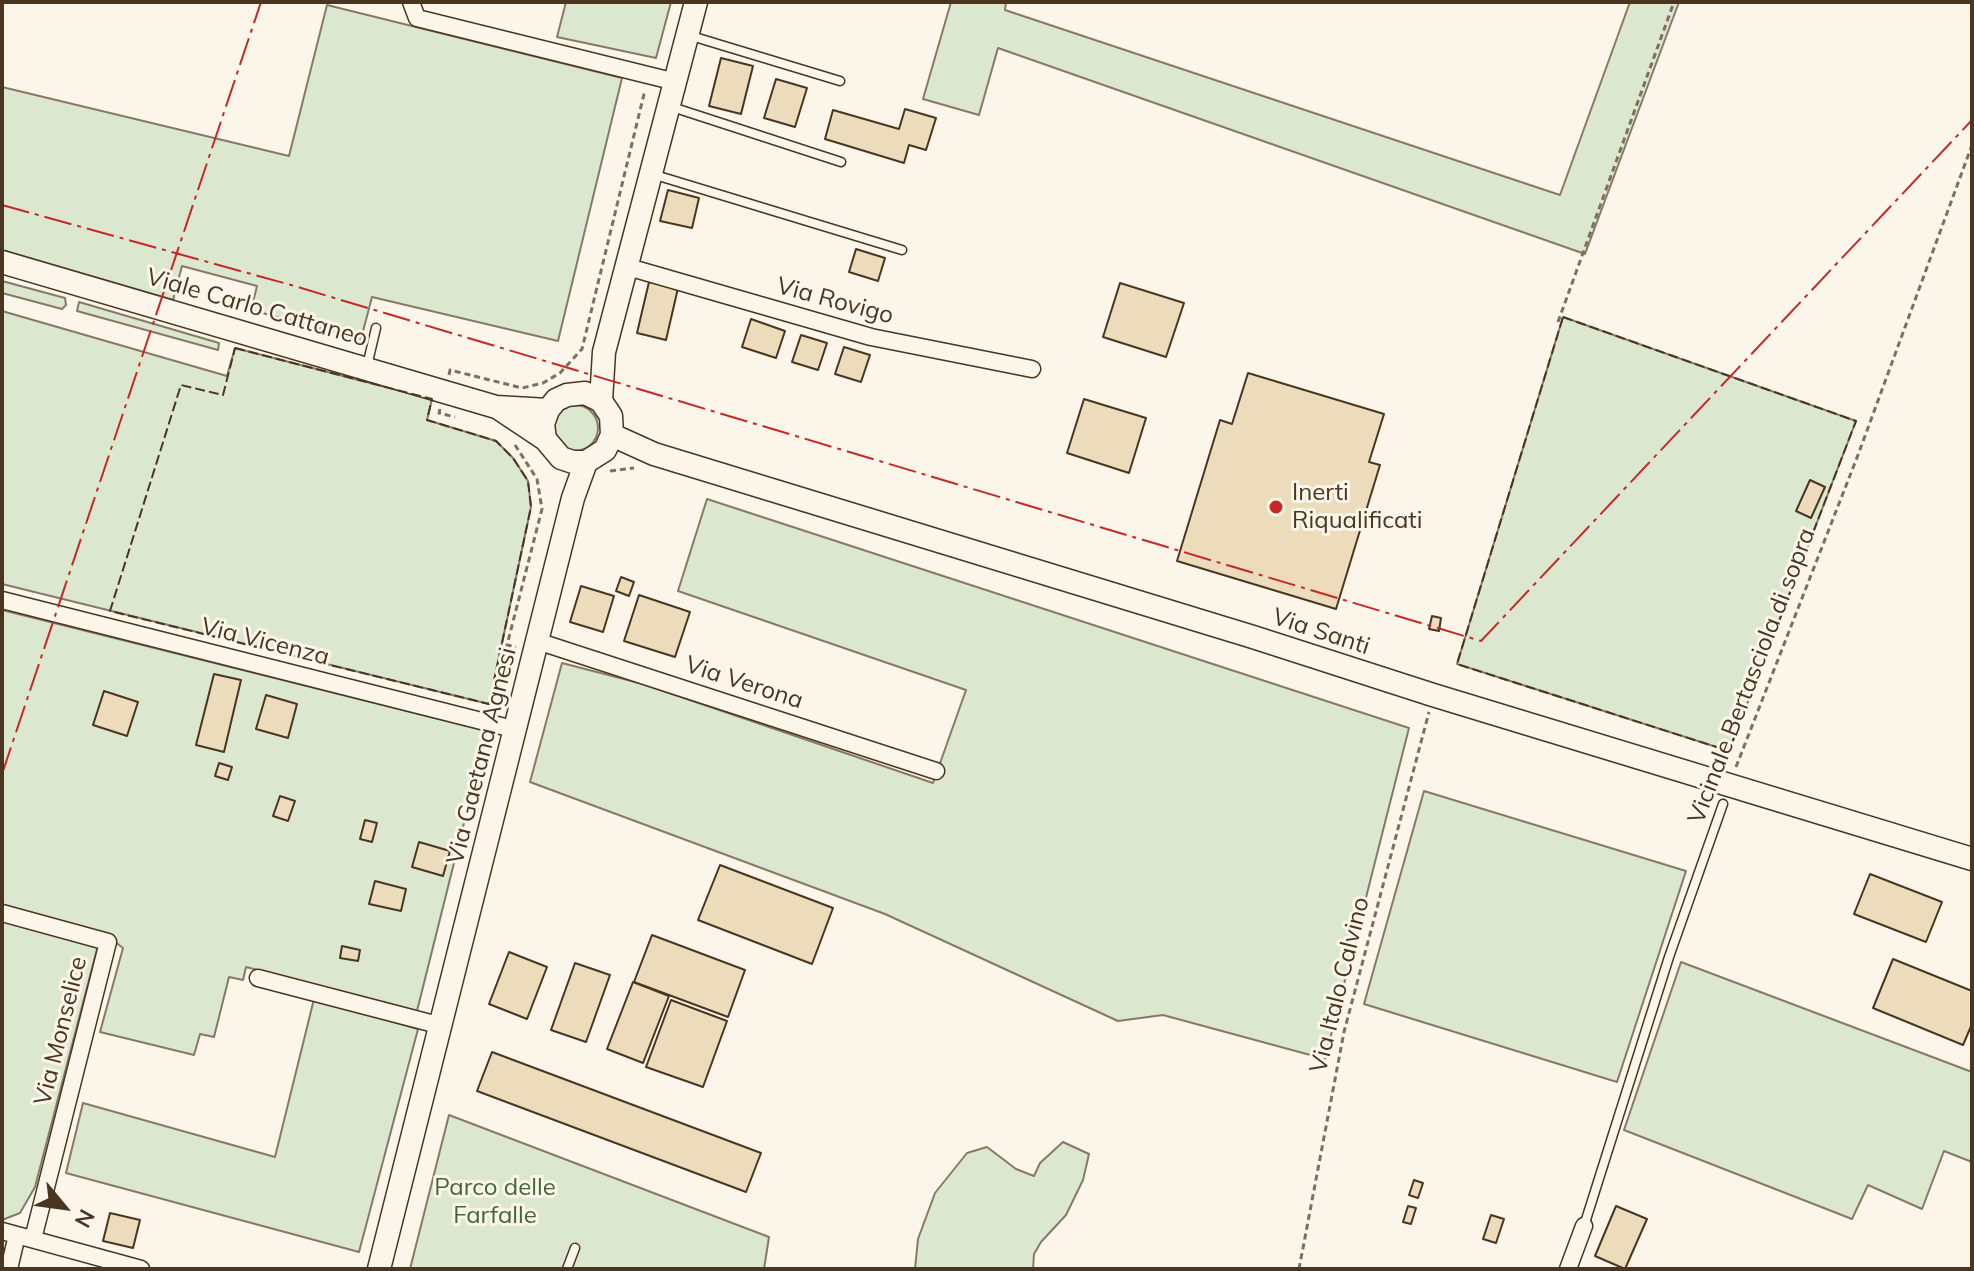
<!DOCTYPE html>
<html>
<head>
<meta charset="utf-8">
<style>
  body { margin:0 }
  #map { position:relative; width:1974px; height:1271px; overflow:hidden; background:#fbf6e9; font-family:Mulish,sans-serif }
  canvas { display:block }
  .frame { position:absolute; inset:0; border:4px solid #4a3520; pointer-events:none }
  .north { position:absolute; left:24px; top:1167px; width:80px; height:80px; -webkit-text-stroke:6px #fbf6e9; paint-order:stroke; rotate:119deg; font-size:22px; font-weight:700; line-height:32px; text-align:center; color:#4a3520 }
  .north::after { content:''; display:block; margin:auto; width:28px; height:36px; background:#4a3520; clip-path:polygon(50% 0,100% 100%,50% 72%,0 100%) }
</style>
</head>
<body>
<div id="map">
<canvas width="1974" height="1271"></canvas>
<div class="frame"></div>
<div class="north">N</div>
</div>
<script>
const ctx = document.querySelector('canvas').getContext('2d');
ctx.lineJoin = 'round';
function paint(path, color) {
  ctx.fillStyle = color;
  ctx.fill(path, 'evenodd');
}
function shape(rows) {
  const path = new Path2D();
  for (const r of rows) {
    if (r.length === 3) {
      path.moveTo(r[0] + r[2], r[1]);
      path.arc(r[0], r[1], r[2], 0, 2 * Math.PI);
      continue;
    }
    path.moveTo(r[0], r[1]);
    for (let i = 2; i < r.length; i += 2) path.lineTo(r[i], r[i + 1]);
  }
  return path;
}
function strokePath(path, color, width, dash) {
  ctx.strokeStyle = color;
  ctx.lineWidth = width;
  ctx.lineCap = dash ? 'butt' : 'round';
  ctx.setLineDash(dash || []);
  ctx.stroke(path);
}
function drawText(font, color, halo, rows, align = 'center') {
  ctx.font = font + ' Mulish,sans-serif';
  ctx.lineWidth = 6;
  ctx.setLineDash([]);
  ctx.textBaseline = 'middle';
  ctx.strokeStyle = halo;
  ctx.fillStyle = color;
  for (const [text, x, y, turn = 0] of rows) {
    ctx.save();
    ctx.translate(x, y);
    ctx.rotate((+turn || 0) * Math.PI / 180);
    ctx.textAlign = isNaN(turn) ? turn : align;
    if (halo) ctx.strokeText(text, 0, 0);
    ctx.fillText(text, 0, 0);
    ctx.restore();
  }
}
const green = shape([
  [566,2,671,2,656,58,557,37,566,2],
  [951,2,1006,2,1005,10,1560,195,1630,2,1679,2,1585,254,998,48,979,115,923,99,951,2],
  [327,5,622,78,558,341,372,297,361,339,251,310,257,286,182,266,173,300,2,250,2,87,289,156,327,5],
  [2,281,65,298,66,305,62,309,2,293,2,281],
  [79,302,219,343,218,350,77,311,79,302],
  [2,311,227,376,235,348,432,399,427,420,496,441,513,458,528,481,531,507,489,704,2,584,2,311],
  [1563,317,1856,421,1729,751,1457,664,1563,317],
  [575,428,23],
  [707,499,1409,728,1325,1059,1163,1015,1118,1021,885,914,530,782,562,663,643,684,933,783,966,690,678,591,707,499],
  [2,610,487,731,417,1011,246,967,243,980,229,977,214,1037,200,1034,194,1055,100,1032,123,948,110,938,97,949,35,1187,20,1213,2,1220,2,610],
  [1424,791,1686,871,1617,1082,1364,1004,1424,791],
  [1681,962,1972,1072,1972,1162,1944,1151,1922,1209,1868,1185,1852,1219,1624,1130,1681,962],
  [314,999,418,1029,359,1252,66,1173,83,1103,275,1157,314,999],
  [449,1115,769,1237,764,1269,410,1269,449,1115],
  [1063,1142,1089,1154,1083,1180,1066,1215,1041,1242,1034,1254,1033,1269,915,1269,918,1239,935,1193,967,1153,987,1147,1016,1169,1034,1176,1040,1163,1063,1142]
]);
paint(green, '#dce7d0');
strokePath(green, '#887966', 2);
const building = shape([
  [721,58,753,66,741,114,709,106,721,58],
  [776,79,807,88,795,127,764,118,776,79],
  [905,109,936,118,926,150,909,145,904,163,825,139,833,110,899,129,905,109],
  [668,190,699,198,692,228,660,221,668,190],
  [856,249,885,258,878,281,849,272,856,249],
  [649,282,678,288,666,340,637,333,649,282],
  [1120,283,1184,303,1166,357,1103,337,1120,283],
  [751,319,785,331,776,358,742,347,751,319],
  [801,335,827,343,818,370,792,362,801,335],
  [844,347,870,355,861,382,835,374,844,347],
  [1248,373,1384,414,1369,462,1380,465,1336,609,1177,561,1220,420,1232,424,1248,373],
  [1084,399,1146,418,1129,473,1067,453,1084,399],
  [1810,480,1825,487,1811,518,1796,511,1810,480],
  [621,577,634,582,629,596,616,591,621,577],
  [581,586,614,596,603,632,570,622,581,586],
  [639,595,690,612,675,657,624,641,639,595],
  [1432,616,1441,618,1439,631,1429,629,1432,616],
  [214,674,241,680,224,752,196,745,214,674],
  [104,691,138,702,127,736,93,725,104,691],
  [266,695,297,704,288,738,256,729,266,695],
  [219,763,232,767,228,780,215,776,219,763],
  [280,796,295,801,288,821,273,816,280,796],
  [365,820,377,823,372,842,360,839,365,820],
  [419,842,450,851,443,876,412,867,419,842],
  [720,865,833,908,812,964,698,920,720,865],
  [1870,874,1942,902,1926,942,1854,914,1870,874],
  [375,881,406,889,401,911,369,904,375,881],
  [652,935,745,970,728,1017,634,982,652,935],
  [342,946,360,950,358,961,340,958,342,946],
  [509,952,547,967,527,1019,489,1004,509,952],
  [1893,959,1972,991,1972,1024,1963,1045,1873,1008,1893,959],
  [575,963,610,975,586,1042,551,1030,575,963],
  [633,982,669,996,643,1063,607,1049,633,982],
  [671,1000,727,1021,703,1087,646,1067,671,1000],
  [492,1052,761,1153,746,1192,477,1091,492,1052],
  [1414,1180,1423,1183,1418,1198,1409,1195,1414,1180],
  [1408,1206,1416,1208,1411,1224,1403,1222,1408,1206],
  [1616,1206,1647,1219,1625,1269,1595,1256,1616,1206],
  [110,1213,140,1220,133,1248,103,1241,110,1213],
  [1491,1215,1504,1219,1496,1243,1483,1239,1491,1215]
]);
paint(building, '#ecdcbc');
strokePath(building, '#4a3520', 2);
const lane = shape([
  [688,35,840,81],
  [669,106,841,162],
  [652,174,902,250],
  [367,366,376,328],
  [1584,1226,1669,957,1723,804],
  [567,1269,575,1248]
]);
const street = shape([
  [411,2,417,18,676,82],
  [628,267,871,337,1032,369],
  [2,600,517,730],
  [537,641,936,771],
  [2,913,108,942,33,1239],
  [258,978,442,1026],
  [2,1231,141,1269],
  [9,1269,17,1235],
  [1568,1269,1584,1226]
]);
const secondary = shape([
  [2,262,496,407,548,410],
  [601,401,604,352,696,2],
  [497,407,545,439,561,458,573,462,586,462,605,450,612,435,611,416,601,401,585,393,567,395,556,400,548,410,543,424,545,439],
  [612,435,654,454,1253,637,1433,695,1972,859],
  [379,1269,573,498,586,462]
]);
strokePath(lane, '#4a3520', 11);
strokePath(street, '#4a3520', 19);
strokePath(secondary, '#4a3520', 25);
strokePath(shape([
  [1558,322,1674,2],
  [449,375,450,370,522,388,543,383,560,373,582,349,645,90],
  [440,409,439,413,455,417],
  [515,445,537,479,542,509,507,645,516,647],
  [610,471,634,468],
  [1736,767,1858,455,1972,145],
  [1299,1269,1344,1032,1429,712]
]), '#7f6f5c', 3, [6, 4]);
strokePath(lane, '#fbf6e9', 8);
strokePath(street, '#fbf6e9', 16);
strokePath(secondary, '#fbf6e9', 22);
strokePath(shape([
  [1563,317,1856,421,1729,751,1457,664,1563,317],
  [235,348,432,399,427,420,496,441,513,458,528,481,531,507,489,704,110,611,181,385,223,395,235,348]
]), '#4a3520', 2, [10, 4]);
strokePath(shape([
  [2,205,291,285,1481,641,1972,120],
  [2,774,261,2]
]), '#c62828', 2, [28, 6, 4, 6]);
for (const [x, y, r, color] of [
  [1276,507,8,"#c62828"]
]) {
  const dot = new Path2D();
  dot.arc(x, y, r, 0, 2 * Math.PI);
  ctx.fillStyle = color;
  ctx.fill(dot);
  strokePath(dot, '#fbf6e9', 3);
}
drawText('24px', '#4a3520', '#fbf6e9', [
  ["Via Rovigo",835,301,15],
  ["Viale Carlo Cattaneo",257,308,16],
  ["Via Santi",1321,632,18],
  ["Via Vicenza",265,642,14],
  ["Vicinale Bertasciola di sopra",1752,676,-69],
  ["Via Verona",744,683,18],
  ["Via Gaetana Agnesi",482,756,-76],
  ["Via Italo Calvino",1340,985,-76],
  ["Via Monselice",61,1031,-76]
]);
drawText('24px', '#4a3520', '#fbf6e9', [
  ["Inerti",1292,493],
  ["Riqualificati",1292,521]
], 'left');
drawText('24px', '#436837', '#fbf6e9', [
  ["Parco delle",495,1188],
  ["Farfalle",495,1216]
]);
</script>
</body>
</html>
